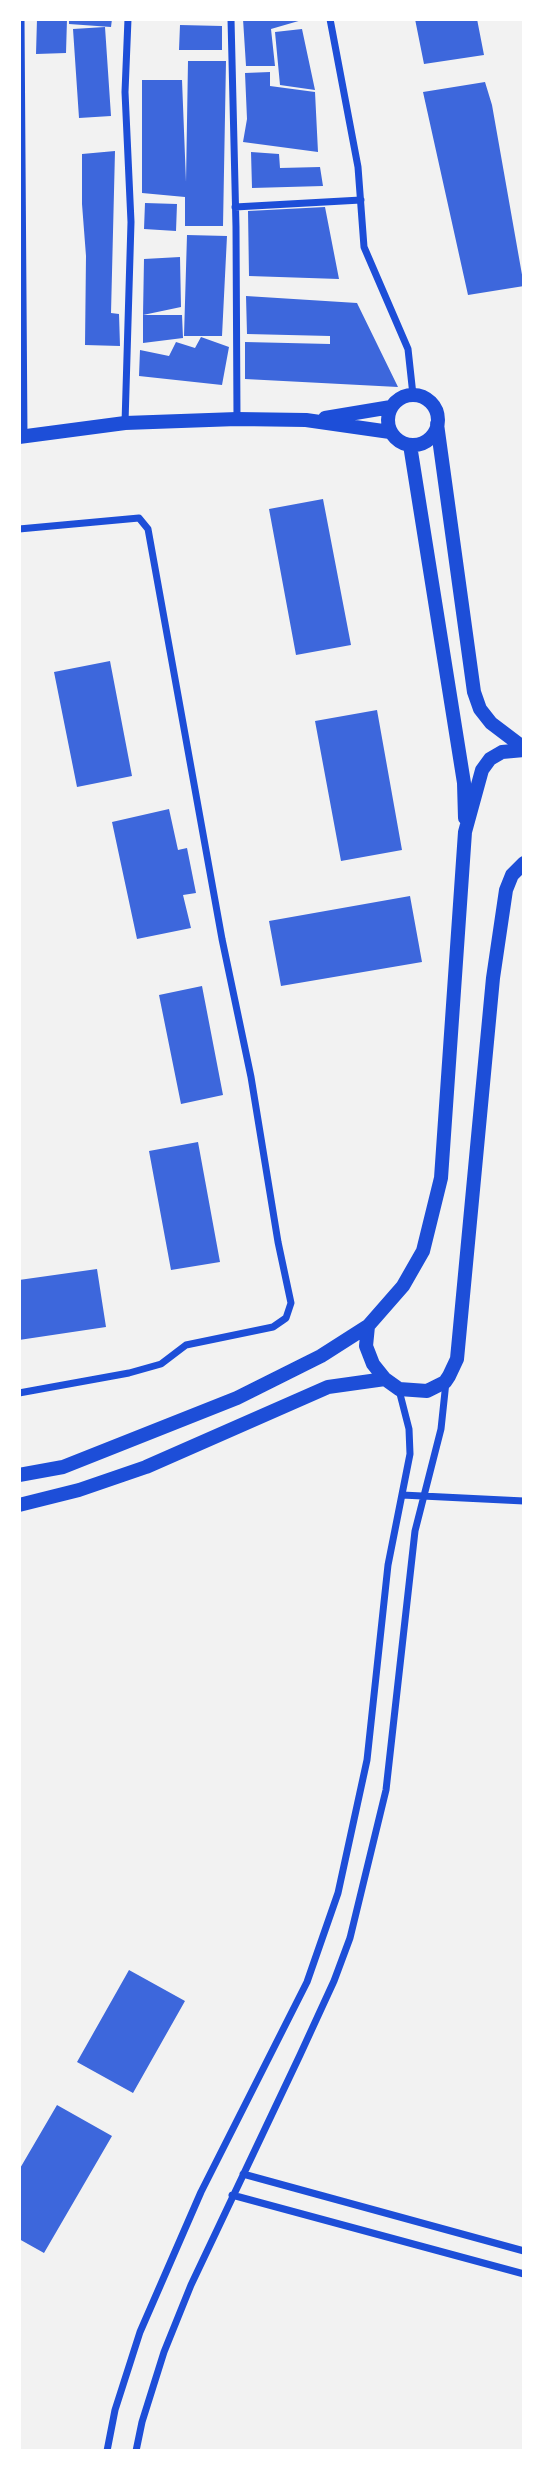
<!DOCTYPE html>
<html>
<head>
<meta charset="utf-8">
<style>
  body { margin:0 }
  #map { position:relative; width:543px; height:2470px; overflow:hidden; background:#f2f2f2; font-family:"Noto Sans",sans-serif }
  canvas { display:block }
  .frame { position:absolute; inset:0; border:21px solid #fff; pointer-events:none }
</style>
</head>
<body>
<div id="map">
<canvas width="543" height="2470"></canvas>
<div class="frame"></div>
</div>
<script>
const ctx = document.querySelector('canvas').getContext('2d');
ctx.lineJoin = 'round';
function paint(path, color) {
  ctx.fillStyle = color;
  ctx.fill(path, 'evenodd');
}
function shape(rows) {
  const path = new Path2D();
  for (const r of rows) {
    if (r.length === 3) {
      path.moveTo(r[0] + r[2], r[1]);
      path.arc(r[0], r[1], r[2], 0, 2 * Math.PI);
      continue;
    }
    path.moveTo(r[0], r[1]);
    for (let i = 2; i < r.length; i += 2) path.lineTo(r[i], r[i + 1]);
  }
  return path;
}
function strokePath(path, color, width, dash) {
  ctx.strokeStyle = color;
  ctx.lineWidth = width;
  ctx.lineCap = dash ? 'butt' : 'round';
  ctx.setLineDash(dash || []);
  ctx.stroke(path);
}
paint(shape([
  [37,19,67,19,66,53,36,54],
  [69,19,112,19,111,27,69,24],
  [243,19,302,19,302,20,271,29,275,66,246,66],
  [415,19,477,19,484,55,424,64],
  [180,25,222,26,222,50,179,50],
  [105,27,111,116,79,118,73,29],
  [302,29,315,90,280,85,275,32],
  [188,61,226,61,223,226,185,226,185,197,142,193,142,80,182,80,186,182],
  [270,72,270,86,315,92,318,152,243,142,247,119,245,73],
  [485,82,492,105,524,286,468,295,423,92],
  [115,151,111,313,119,314,120,346,85,345,86,256,82,204,82,154],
  [251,152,279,154,280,168,320,167,323,186,252,188],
  [145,203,177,204,176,231,144,229],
  [325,207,339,279,249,276,248,211],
  [187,235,227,236,222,336,184,336],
  [180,257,181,307,143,315,144,259],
  [246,296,357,303,398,387,245,379,245,342,330,344,330,336,247,334],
  [143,315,182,315,183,338,143,343],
  [201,337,229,347,222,385,139,376,140,350,169,356,176,342,195,348],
  [323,499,351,645,296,655,269,509],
  [110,661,132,776,77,787,54,672],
  [377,710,402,850,341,861,315,721],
  [169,809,178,850,187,848,196,893,183,895,191,928,137,939,112,822],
  [410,896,422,962,281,986,269,921],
  [202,986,223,1095,181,1104,159,995],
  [198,1142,220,1262,171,1270,149,1151],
  [97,1269,106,1327,19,1340,19,1280],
  [129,1970,185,2001,133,2093,77,2062],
  [57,2105,112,2136,44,2253,19,2239,19,2170]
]), '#3d67dc');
strokePath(shape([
  [21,19,24,436],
  [231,19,236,227,237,419],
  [330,19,358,167,364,247,408,349,413,395],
  [235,207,361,200],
  [125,423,131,222,125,92,128,19],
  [19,529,139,518,148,529,222,939,251,1077,278,1242,291,1303,286,1318,273,1327,186,1345,161,1364,129,1373,19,1393],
  [402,1495,524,1501],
  [243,2174,524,2251],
  [232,2195,524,2274],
  [107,2451,115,2410,140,2332,201,2192,307,1982,338,1893,367,1760,388,1565,410,1454,409,1429,399,1390],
  [136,2451,142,2422,164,2352,191,2285,300,2055,334,1981,350,1938,386,1790,415,1531,441,1429,446,1382]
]), '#1d4ed8', 7);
strokePath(shape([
  [413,420,25],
  [325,418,391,407],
  [437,424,474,692,480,709,491,723,524,748],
  [19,437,125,423,237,419,306,420,390,432],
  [410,445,464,783,465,818],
  [368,1326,366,1346,373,1364,385,1379,399,1389,427,1391,445,1382,449,1376,457,1359,493,978,506,890,512,875,524,863],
  [19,1475,63,1467,237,1398,321,1356,368,1326,403,1286,423,1251,441,1178,465,832,482,770,490,759,502,752,524,750],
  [19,1505,79,1490,146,1467,328,1387,385,1379]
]), '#1d4ed8', 14);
</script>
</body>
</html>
